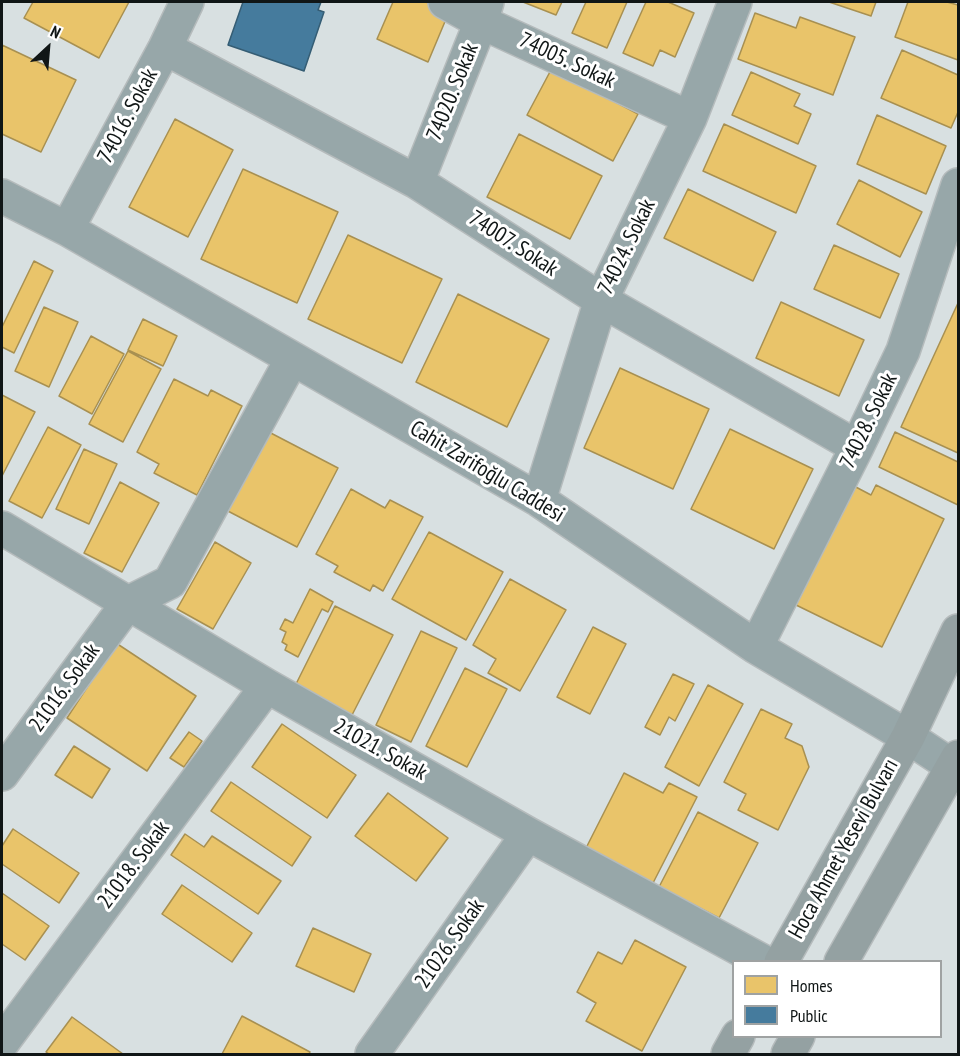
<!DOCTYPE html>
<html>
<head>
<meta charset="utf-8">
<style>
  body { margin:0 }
  #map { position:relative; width:960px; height:1056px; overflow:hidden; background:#d8e0e1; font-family:"PT Sans Narrow",sans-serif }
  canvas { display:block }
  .frame { position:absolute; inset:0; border:3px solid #101616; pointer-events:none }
  .legend { position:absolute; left:732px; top:960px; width:210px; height:78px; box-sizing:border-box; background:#fff; border:2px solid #9fa2a2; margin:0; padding:8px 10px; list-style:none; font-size:18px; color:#101616 }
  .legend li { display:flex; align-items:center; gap:12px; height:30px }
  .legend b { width:30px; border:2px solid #9fa2a2 }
  .north { position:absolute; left:18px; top:18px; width:60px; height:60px; -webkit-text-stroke:4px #fff; paint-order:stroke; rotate:26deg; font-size:16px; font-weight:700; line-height:24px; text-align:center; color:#101616 }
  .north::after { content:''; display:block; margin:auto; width:21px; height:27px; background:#101616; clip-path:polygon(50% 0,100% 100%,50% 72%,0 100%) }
</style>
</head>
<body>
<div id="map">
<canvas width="960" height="1056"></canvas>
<div class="frame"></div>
<ul class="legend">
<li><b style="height:16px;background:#e9c46a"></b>Homes</li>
<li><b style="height:16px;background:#457b9d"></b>Public</li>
</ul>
<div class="north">N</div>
</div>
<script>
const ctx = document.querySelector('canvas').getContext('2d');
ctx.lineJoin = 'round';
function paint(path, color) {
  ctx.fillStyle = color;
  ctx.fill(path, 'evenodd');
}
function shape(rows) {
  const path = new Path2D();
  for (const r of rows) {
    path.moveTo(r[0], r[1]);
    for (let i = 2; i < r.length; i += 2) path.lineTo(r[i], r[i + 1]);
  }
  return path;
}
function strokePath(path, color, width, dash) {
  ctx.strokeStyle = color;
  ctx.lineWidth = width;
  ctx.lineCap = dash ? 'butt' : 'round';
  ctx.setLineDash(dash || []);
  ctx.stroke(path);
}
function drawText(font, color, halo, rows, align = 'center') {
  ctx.font = font + ' "PT Sans Narrow",sans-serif';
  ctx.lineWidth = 6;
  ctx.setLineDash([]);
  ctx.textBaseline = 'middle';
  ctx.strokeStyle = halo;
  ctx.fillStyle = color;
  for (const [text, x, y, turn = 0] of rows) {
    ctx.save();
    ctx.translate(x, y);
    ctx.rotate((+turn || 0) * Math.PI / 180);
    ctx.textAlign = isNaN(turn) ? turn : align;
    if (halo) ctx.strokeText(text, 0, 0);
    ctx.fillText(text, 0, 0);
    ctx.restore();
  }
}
const homes = shape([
  [33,2,129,2,99,58,24,18,33,2],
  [393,2,426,2,449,12,428,62,377,39,393,2],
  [523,2,562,2,556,15,523,2],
  [586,2,627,2,607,48,572,33,586,2],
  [646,2,668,2,694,13,675,57,660,50,653,66,623,53,646,2],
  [829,2,876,2,871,16,829,2],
  [908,2,947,2,958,5,958,60,895,37,908,2],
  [755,13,796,28,800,17,855,37,833,95,738,59,755,13],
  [2,45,76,80,41,152,2,134,2,45],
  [902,50,958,75,958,112,951,128,881,98,902,50],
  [552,68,638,114,613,161,527,115,552,68],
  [751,72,800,94,794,106,811,114,798,144,732,115,751,72],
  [877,115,946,146,926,194,857,164,877,115],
  [175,119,233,150,188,237,129,207,175,119],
  [724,124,816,166,796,213,703,171,724,124],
  [519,134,602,176,570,239,487,197,519,134],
  [243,169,338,212,297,303,201,259,243,169],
  [859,180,922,212,900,257,837,224,859,180],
  [688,189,776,232,753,281,664,238,688,189],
  [348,235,442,279,402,363,308,319,348,235],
  [834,245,899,274,880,318,814,289,834,245],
  [34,261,53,271,14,353,2,347,2,327,34,261],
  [458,294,549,339,507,427,416,382,458,294],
  [781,302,864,340,839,396,756,358,781,302],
  [958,303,958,453,901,427,958,303],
  [44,307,78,322,49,387,15,371,44,307],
  [143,319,177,336,163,366,128,350,143,319],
  [91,336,124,354,92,414,59,396,91,336],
  [128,351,161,369,123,442,89,424,128,351],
  [620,368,709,409,673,489,584,448,620,368],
  [174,379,208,396,211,390,242,406,197,495,154,473,159,464,137,452,174,379],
  [2,395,35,412,2,476,2,395],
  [48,427,81,445,42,518,9,501,48,427],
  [730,429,813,469,774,549,691,509,730,429],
  [265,430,338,468,297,547,224,509,265,430],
  [895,432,958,462,958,505,879,467,895,432],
  [84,449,117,464,89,524,56,509,84,449],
  [120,482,159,503,122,572,84,553,120,482],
  [852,485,871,495,876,485,944,519,882,647,794,604,852,485],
  [351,489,385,508,390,500,423,517,383,591,373,585,370,591,334,572,338,566,316,554,351,489],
  [429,532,503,572,466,640,392,599,429,532],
  [215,542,251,563,213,629,177,609,215,542],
  [510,579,566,610,520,691,488,673,496,659,473,645,510,579],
  [310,589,333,602,328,612,322,609,298,657,285,650,287,645,282,642,286,632,280,629,285,619,293,623,310,589],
  [335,606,393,635,351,717,294,688,335,606],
  [593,627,626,644,590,714,557,697,593,627],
  [421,631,457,648,411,742,376,725,421,631],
  [116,643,196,696,147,771,67,718,116,643],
  [465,668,507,689,467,767,426,746,465,668],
  [673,674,694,684,675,721,669,717,660,735,645,727,673,674],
  [708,685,743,704,699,786,665,767,708,685],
  [761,709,792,724,785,738,802,746,809,767,778,830,738,810,746,794,724,782,761,709],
  [282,724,356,775,327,818,252,767,282,724],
  [189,732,202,741,184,767,170,758,189,732],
  [74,746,110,769,92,798,55,775,74,746],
  [624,773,663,793,669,783,697,797,652,885,585,850,624,773],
  [231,782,311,837,292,866,211,811,231,782],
  [388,793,448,838,416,881,355,836,388,793],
  [698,812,758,843,719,918,659,887,698,812],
  [13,829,79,873,59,903,2,864,2,846,13,829],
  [185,834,204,847,212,836,281,881,258,914,171,855,185,834],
  [182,885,252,933,232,962,162,914,182,885],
  [2,893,49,926,25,960,2,944,2,893],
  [313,928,371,954,354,992,296,966,313,928],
  [635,940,686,967,642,1051,586,1021,596,1003,577,992,598,952,622,964,635,940],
  [242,1016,310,1052,309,1054,222,1054,242,1016],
  [72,1017,123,1054,49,1054,46,1052,72,1017]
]);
paint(homes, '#e9c46a');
strokePath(homes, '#a89051', 1.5);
const public = shape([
  [243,2,321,2,318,10,324,12,304,71,228,45,243,2]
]);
paint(public, '#457b9d');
strokePath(public, '#355d74', 1.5);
const minor = shape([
  [445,2,481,22,690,118],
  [165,48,417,182,601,300,857,447],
  [417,182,481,22,487,2],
  [2,196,67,229,539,500,756,647,908,737,958,770],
  [67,229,165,48,187,2],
  [539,500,601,300,690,118,735,2],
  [2,528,267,686,528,834,764,962],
  [756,647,857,447,903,351,958,185],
  [2,774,128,603,170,582,292,359],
  [2,1043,267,686],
  [372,1054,528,834]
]);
const major = shape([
  [781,962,908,737,958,631],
  [841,962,958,757],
  [728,1054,738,1036],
  [788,1054,798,1036]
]);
strokePath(minor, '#b5bbbc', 36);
strokePath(major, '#b5bbbc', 36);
strokePath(minor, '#97a7a9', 33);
strokePath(major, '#94a1a2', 33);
drawText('22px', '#101616', '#fff', [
  ["74005. Sokak",567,61,25],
  ["74020. Sokak",453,92,-68],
  ["74016. Sokak",128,116,-62],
  ["74007. Sokak",513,244,33],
  ["74024. Sokak",627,247,-64],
  ["74028. Sokak",869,421,-64],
  ["Cahit Zarifoğlu Caddesi",487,472,31],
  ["21016. Sokak",65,688,-54],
  ["21021. Sokak",380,750,29],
  ["Hoca Ahmet Yesevi Bulvarı",844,849,-61],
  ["21018. Sokak",134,865,-53],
  ["21026. Sokak",450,944,-55]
]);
</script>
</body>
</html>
